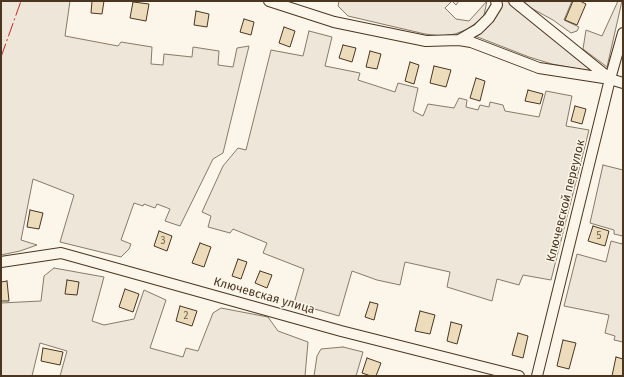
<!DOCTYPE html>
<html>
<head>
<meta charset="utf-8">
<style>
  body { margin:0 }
  #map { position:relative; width:624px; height:377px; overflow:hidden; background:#fbf6e9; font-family:"Fira Sans",sans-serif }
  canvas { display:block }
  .frame { position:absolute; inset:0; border:2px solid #4a3520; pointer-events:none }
</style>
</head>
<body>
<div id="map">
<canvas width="624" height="377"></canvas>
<div class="frame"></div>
</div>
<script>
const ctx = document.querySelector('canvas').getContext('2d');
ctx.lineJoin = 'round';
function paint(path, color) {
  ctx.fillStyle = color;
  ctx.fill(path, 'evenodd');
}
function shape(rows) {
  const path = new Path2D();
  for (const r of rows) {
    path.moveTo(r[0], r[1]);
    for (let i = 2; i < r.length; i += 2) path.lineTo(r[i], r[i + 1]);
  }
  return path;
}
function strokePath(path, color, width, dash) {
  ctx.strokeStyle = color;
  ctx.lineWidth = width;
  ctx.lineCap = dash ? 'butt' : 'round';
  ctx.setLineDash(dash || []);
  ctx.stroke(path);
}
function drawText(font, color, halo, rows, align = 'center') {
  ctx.font = font + ' "Fira Sans",sans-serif';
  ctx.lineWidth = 3;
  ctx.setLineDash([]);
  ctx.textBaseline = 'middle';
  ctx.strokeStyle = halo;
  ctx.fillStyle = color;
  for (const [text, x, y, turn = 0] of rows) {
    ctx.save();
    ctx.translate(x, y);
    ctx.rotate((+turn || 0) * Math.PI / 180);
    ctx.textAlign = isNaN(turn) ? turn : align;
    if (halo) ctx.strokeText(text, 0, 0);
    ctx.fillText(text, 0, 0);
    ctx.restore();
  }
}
const green = shape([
  [1,1,70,1,65,36,118,46,121,42,152,47,151,64,163,65,164,54,192,57,193,47,219,51,218,65,233,67,237,48,249,46,223,153,213,159,180,226,165,221,170,209,157,204,155,208,144,204,143,206,134,203,121,240,131,244,129,249,121,257,60,242,74,195,33,179,21,240,37,245,20,251,1,255,1,1],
  [339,1,459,1,456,5,452,1,445,8,456,19,469,21,487,1,484,15,477,22,468,29,455,34,441,36,425,34,348,16,338,6,339,1],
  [500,1,507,1,594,72,552,64,529,57,475,36,487,28,495,18,500,5,500,1],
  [523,1,572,1,564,20,579,27,577,31,571,33,553,20,531,8,523,1],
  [618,1,622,1,607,67,583,49,586,30,602,36,618,1],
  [309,31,332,37,325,66,360,73,358,80,395,92,398,83,418,88,413,111,423,116,428,104,454,108,459,98,467,100,466,107,478,110,480,105,489,107,490,102,503,105,505,111,539,117,546,91,572,96,566,126,589,130,551,280,523,275,519,285,497,279,492,301,447,287,450,272,405,262,400,285,377,280,352,271,339,316,294,303,304,269,263,253,267,243,233,229,230,233,208,227,211,216,202,212,223,166,238,148,246,150,271,50,303,56,309,31],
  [603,165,623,170,623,236,614,234,614,230,590,223,603,165],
  [623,240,623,342,614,340,615,336,605,333,609,315,564,306,577,254,606,262,611,241,622,244,623,240],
  [54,268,104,277,92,321,104,325,134,319,144,290,166,300,150,348,183,357,186,348,198,351,213,313,221,308,268,317,278,331,308,342,305,376,60,376,67,351,40,343,32,376,1,376,1,303,41,301,44,276,54,268],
  [343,347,363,352,356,376,314,376,317,356,321,349,343,347]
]);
paint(green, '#ede6d9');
strokePath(green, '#887966', 1);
const building = shape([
  [92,1,104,1,102,14,91,13,92,1],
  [573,1,580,1,586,4,577,25,565,20,573,1],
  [133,2,149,4,146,21,130,18,133,2],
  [196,11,209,14,207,27,194,25,196,11],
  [244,19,254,22,251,35,240,32,244,19],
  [284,27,295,31,290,47,279,43,284,27],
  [343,45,356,48,352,62,339,58,343,45],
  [370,51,381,54,377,69,366,67,370,51],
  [410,62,419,65,414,84,405,81,410,62],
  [434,66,451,70,446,87,430,83,434,66],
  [476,78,485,81,480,101,470,98,476,78],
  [528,90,543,94,540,104,525,101,528,90],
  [575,106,586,109,582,124,571,121,575,106],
  [30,210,43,213,39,229,27,227,30,210],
  [593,226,609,231,605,246,588,241,593,226],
  [159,231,172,236,167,251,154,246,159,231],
  [200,243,211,247,204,267,192,263,200,243],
  [238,259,247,262,241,279,232,276,238,259],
  [260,271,272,275,267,288,255,283,260,271],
  [67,280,79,282,77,295,65,294,67,280],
  [7,281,9,301,1,301,1,282,7,281],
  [125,289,139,294,133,312,119,307,125,289],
  [370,302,378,304,374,320,365,317,370,302],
  [180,306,197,311,192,326,176,321,180,306],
  [420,311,435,315,430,334,415,331,420,311],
  [451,322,462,325,457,344,447,341,451,322],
  [518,333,528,336,523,358,512,355,518,333],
  [563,340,576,343,569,369,557,366,563,340],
  [43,348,63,352,60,365,41,361,43,348],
  [616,357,623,359,623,376,612,376,616,357],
  [367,358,381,363,376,376,371,376,362,373,367,358]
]);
paint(building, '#ecdcbc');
strokePath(building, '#4a3520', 1);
const minor = shape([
  [269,1,334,22,426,41,459,40,471,42,539,68,610,79,623,83],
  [514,1,609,78],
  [459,40,478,29,489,18,497,5,496,1],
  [1,262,61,253,341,331,519,376],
  [537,376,610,79,623,33]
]);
strokePath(minor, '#4a3520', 12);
strokePath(minor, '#fbf6e9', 10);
strokePath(shape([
  [1,57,21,1]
]), '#c62828', 1, [14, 3, 2, 3]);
drawText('10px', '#725f47', null, [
  ["5",599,236],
  ["3",163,241],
  ["2",186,316]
]);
drawText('12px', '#4a3520', '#fbf6e9', [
  ["Ключевской переулок",566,201,-76],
  ["Ключевская улица",264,296,16]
]);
</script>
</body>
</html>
